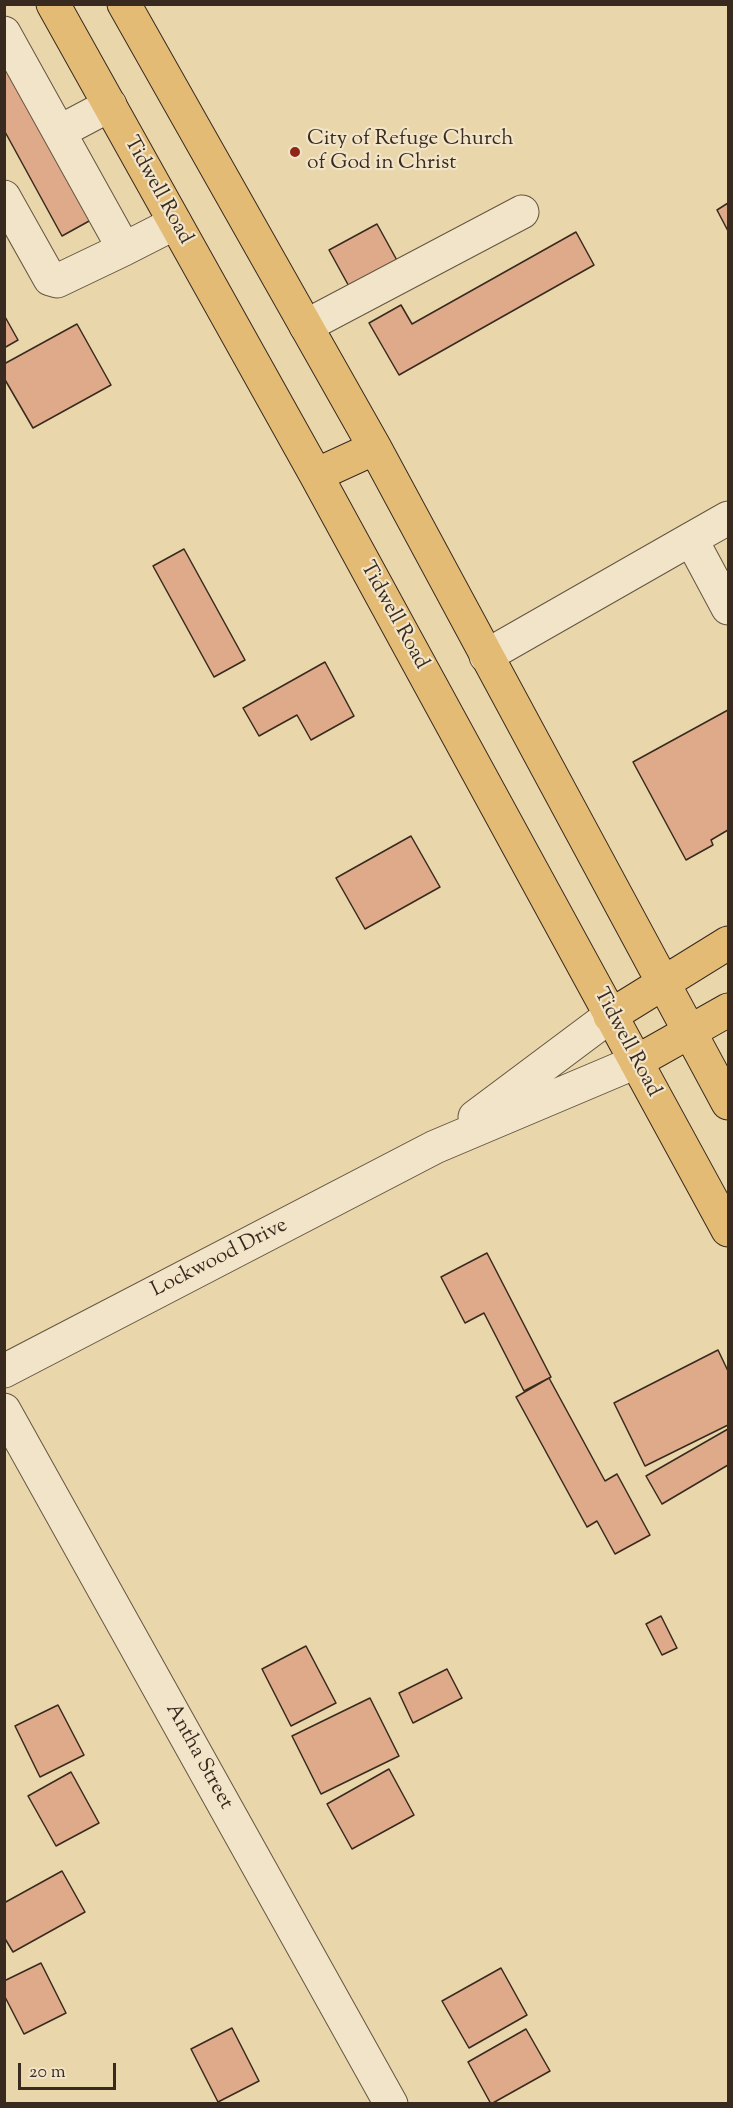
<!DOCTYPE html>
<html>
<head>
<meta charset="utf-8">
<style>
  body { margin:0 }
  #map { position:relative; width:733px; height:2108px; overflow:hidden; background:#e9d6aa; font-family:"Sorts Mill Goudy",serif }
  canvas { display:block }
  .frame { position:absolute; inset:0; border:6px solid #382a1f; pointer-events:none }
  .scale { position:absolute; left:18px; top:2063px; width:98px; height:27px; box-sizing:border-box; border:3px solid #382a1f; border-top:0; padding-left:8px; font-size:18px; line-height:21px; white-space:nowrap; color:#382a1f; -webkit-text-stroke:4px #f1e4c8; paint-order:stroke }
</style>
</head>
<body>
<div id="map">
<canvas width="733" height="2108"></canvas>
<div class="frame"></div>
<div class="scale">20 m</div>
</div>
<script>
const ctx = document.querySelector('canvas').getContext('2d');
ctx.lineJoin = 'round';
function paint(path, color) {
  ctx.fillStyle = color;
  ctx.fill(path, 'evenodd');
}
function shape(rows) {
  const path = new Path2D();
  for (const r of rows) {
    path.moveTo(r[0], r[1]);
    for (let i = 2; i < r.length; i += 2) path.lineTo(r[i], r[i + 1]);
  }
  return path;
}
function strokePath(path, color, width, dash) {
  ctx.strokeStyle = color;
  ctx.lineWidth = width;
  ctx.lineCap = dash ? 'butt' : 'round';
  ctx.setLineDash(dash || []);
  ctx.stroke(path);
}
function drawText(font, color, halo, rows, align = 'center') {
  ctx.font = font + ' "Sorts Mill Goudy",serif';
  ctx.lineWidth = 4.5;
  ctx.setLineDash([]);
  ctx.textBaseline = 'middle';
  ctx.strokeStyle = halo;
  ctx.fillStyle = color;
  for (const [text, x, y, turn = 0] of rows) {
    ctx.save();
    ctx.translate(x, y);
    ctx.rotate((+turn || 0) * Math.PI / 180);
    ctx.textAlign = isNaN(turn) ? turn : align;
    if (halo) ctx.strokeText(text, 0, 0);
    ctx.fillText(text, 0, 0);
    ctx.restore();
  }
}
const building = shape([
  [4,62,91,220,62,236,4,130,4,62],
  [728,203,728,231,717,210,728,203],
  [377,224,399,264,351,290,329,250,377,224],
  [576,232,594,265,399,375,369,323,401,305,412,324,576,232],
  [4,315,18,340,4,348,4,315],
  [77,324,111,385,33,428,4,378,4,364,77,324],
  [184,549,245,660,214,677,153,566,184,549],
  [325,662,354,716,311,740,297,715,259,736,243,708,325,662],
  [728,710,728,830,711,840,713,845,686,860,633,762,728,710],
  [411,836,440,887,365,929,336,878,411,836],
  [487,1253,551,1377,524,1391,484,1313,465,1323,441,1277,487,1253],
  [718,1350,728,1371,728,1425,645,1466,614,1403,718,1350],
  [549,1378,605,1481,617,1474,650,1535,615,1554,597,1521,587,1527,516,1397,549,1378],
  [728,1429,728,1465,662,1504,646,1476,728,1429],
  [661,1616,677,1648,662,1655,646,1624,661,1616],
  [306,1646,336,1703,291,1726,262,1669,306,1646],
  [447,1669,462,1698,413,1723,399,1693,447,1669],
  [370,1698,399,1756,321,1794,292,1736,370,1698],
  [58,1705,84,1755,40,1777,15,1726,58,1705],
  [389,1769,414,1815,352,1849,327,1804,389,1769],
  [71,1772,99,1823,56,1846,28,1796,71,1772],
  [62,1871,85,1912,13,1952,4,1937,4,1903,62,1871],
  [41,1963,66,2013,24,2034,4,1995,4,1981,41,1963],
  [501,1968,527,2015,469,2048,442,2001,501,1968],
  [232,2028,259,2081,218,2102,191,2049,232,2028],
  [526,2029,550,2071,491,2104,468,2062,526,2029]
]);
paint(building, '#dfaa89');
strokePath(building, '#382a1f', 1.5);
const minor = shape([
  [4,33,124,249,175,223],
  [59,132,110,105],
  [4,197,50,279,57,281,124,249],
  [306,326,522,212],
  [691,539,728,518],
  [486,656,691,539,728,608],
  [475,1117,610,1016],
  [4,1371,435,1147,636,1062],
  [4,1410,391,2104]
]);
const major = shape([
  [53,4,316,475,728,1230],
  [124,4,375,448,728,1103],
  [316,475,375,448],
  [610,1016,728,943],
  [636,1062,728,1010]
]);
strokePath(minor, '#645542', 35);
strokePath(major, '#382a1f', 35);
strokePath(minor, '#f1e4c8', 33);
strokePath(major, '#e4bb75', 33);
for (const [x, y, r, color] of [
  [295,152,6,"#8f2418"]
]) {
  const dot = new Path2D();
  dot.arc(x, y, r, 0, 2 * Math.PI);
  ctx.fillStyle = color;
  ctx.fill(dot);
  strokePath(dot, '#f1e4c8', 2);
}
drawText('21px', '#382a1f', '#f1e4c8', [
  ["City of Refuge Church",307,140],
  ["of God in Christ",307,164]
], 'left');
drawText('21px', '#382a1f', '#f1e4c8', [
  ["Tidwell Road",157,191,61],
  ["Tidwell Road",393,616,61],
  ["Tidwell Road",626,1043,62],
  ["Lockwood Drive",220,1259,-27],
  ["Antha Street",198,1757,61]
]);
</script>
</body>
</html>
